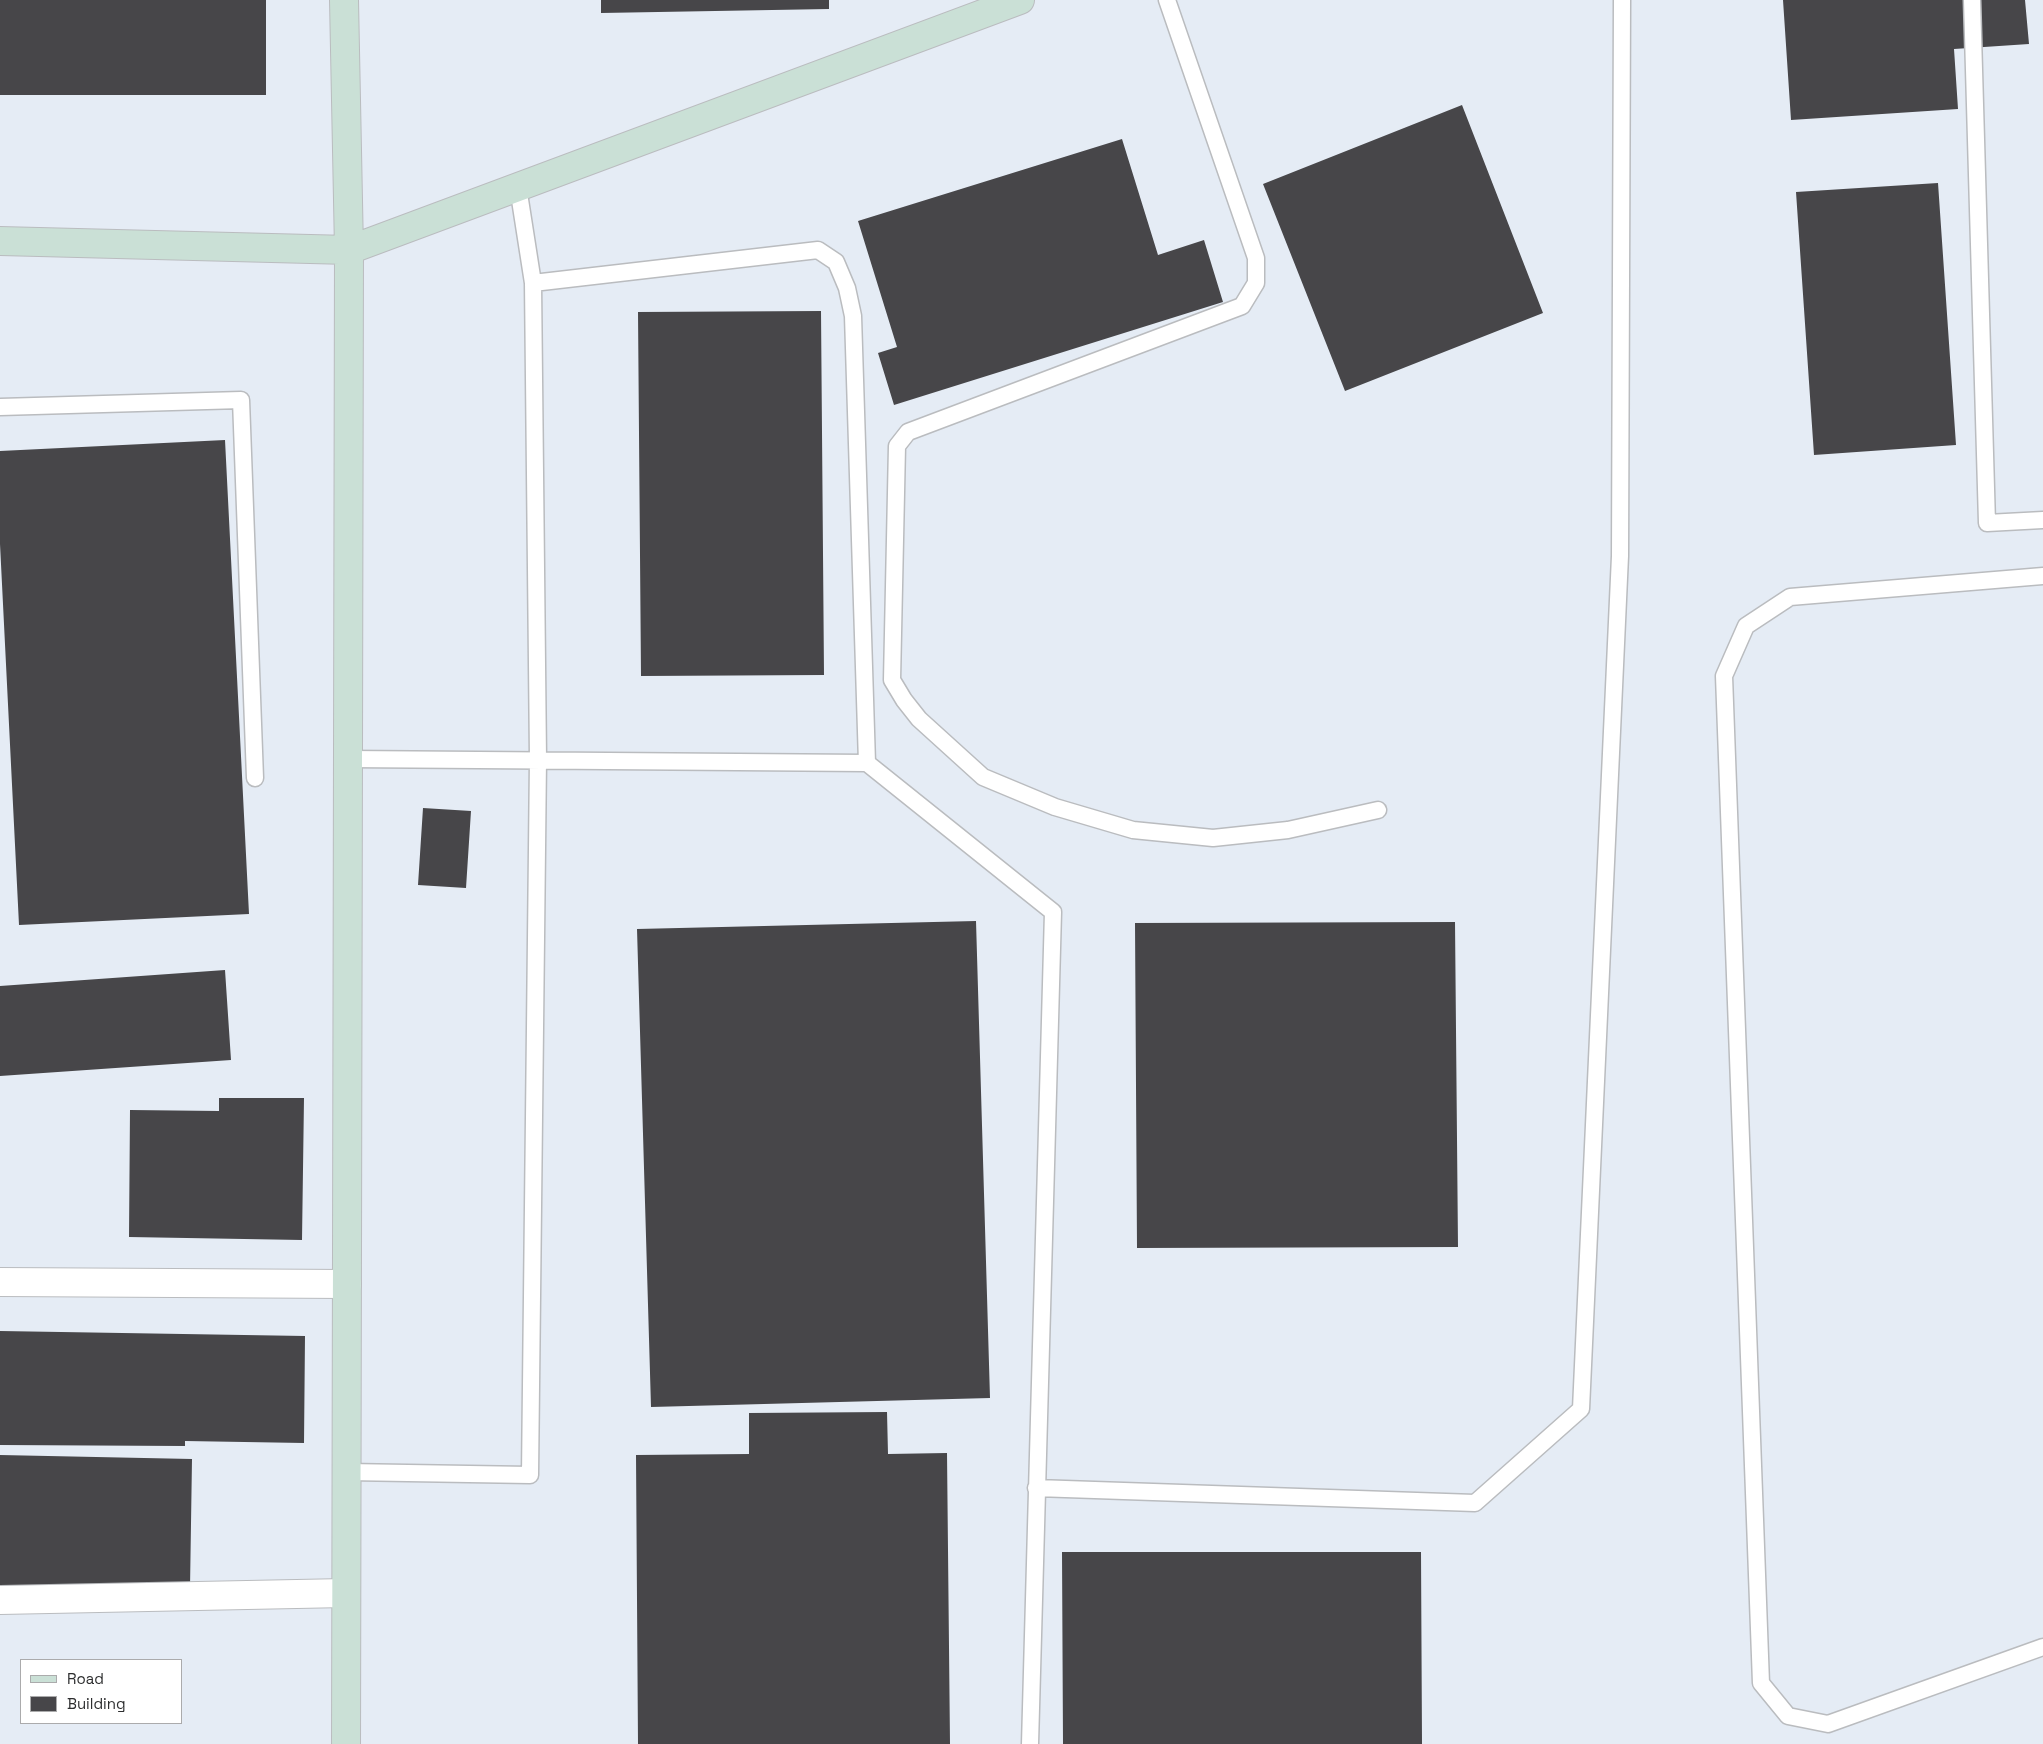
<!DOCTYPE html>
<html>
<head>
<meta charset="utf-8">
<style>
  body { margin:0 }
  #map { position:relative; width:2043px; height:1744px; overflow:hidden; background:#f4f6f9; font-family:"Space Grotesk",sans-serif }
  canvas { display:block }
  .legend { position:absolute; left:20px; top:1659px; width:162px; height:65px; box-sizing:border-box; background:#fff; border:1px solid #ababac; margin:0; padding:6px 9px; list-style:none; font-size:15px; color:#2d2e2f }
  .legend li { display:flex; align-items:center; gap:10px; height:25px }
  .legend b { width:25px; border:1px solid #ababac }
</style>
</head>
<body>
<div id="map">
<canvas width="2043" height="1744"></canvas>
<ul class="legend">
<li><b style="height:6px;background:#cae0d6"></b>Road</li>
<li><b style="height:14px;background:#474649"></b>Building</li>
</ul>
</div>
<script>
const ctx = document.querySelector('canvas').getContext('2d');
ctx.lineJoin = 'round';
function paint(path, color) {
  ctx.fillStyle = color;
  ctx.fill(path, 'evenodd');
}
function shape(rows) {
  const path = new Path2D();
  for (const r of rows) {
    path.moveTo(r[0], r[1]);
    for (let i = 2; i < r.length; i += 2) path.lineTo(r[i], r[i + 1]);
  }
  return path;
}
function strokePath(path, color, width, dash) {
  ctx.strokeStyle = color;
  ctx.lineWidth = width;
  ctx.lineCap = dash ? 'butt' : 'round';
  ctx.setLineDash(dash || []);
  ctx.stroke(path);
}
paint(shape([
  [0,0,2043,0,2043,1744,0,1744],
  [21,1660,181,1660,181,1723,21,1723]
]), '#e5ecf5');
paint(shape([
  [0,0,266,0,266,95,0,95],
  [601,0,829,0,829,9,601,13],
  [1783,0,2025,0,2029,44,1954,49,1958,109,1791,120],
  [1462,105,1543,313,1345,391,1263,184],
  [1122,139,1158,255,1204,240,1223,302,894,405,878,353,897,347,858,221],
  [1938,183,1956,445,1814,455,1796,192],
  [821,311,824,675,641,676,638,312],
  [225,440,249,914,19,925,0,544,0,451],
  [423,808,471,811,466,888,418,885],
  [976,921,990,1398,651,1407,637,929],
  [1455,922,1458,1247,1137,1248,1135,923],
  [225,970,231,1060,0,1076,0,986],
  [219,1098,304,1098,302,1240,129,1237,130,1110,219,1111],
  [0,1331,305,1336,304,1443,185,1441,185,1446,0,1445],
  [887,1412,888,1454,947,1453,950,1744,638,1744,636,1455,749,1454,749,1413],
  [0,1455,192,1459,190,1588,0,1587],
  [1062,1552,1421,1552,1422,1744,1063,1744]
]), '#474649');
const lane = shape([
  [1167,0,1256,258,1256,283,1242,306,908,432,897,446,892,680,904,700,919,719,983,777,1055,807,1133,830,1213,838,1288,830,1378,810],
  [1972,0,1987,523,2043,520],
  [0,407,241,400,255,778],
  [2043,576,1790,597,1746,626,1724,676,1761,1683,1788,1716,1828,1724,2043,1647],
  [348,759,867,763,853,316,847,288,836,262,818,250,533,283],
  [867,763,1053,912,1030,1744],
  [347,1472,530,1475,538,759,533,283,518,187],
  [1036,1488,1475,1503,1581,1409,1620,556,1622,0]
]);
const street = shape([
  [0,1282,347,1284],
  [0,1600,346,1593]
]);
const secondary = shape([
  [344,0,349,250,346,1744],
  [0,241,349,250,1020,0]
]);
strokePath(lane, '#babcbf', 19);
strokePath(street, '#babcbf', 30);
strokePath(secondary, '#babcbf', 30);
strokePath(lane, '#fff', 16);
strokePath(street, '#fff', 28);
strokePath(secondary, '#cae0d6', 28);
</script>
</body>
</html>
